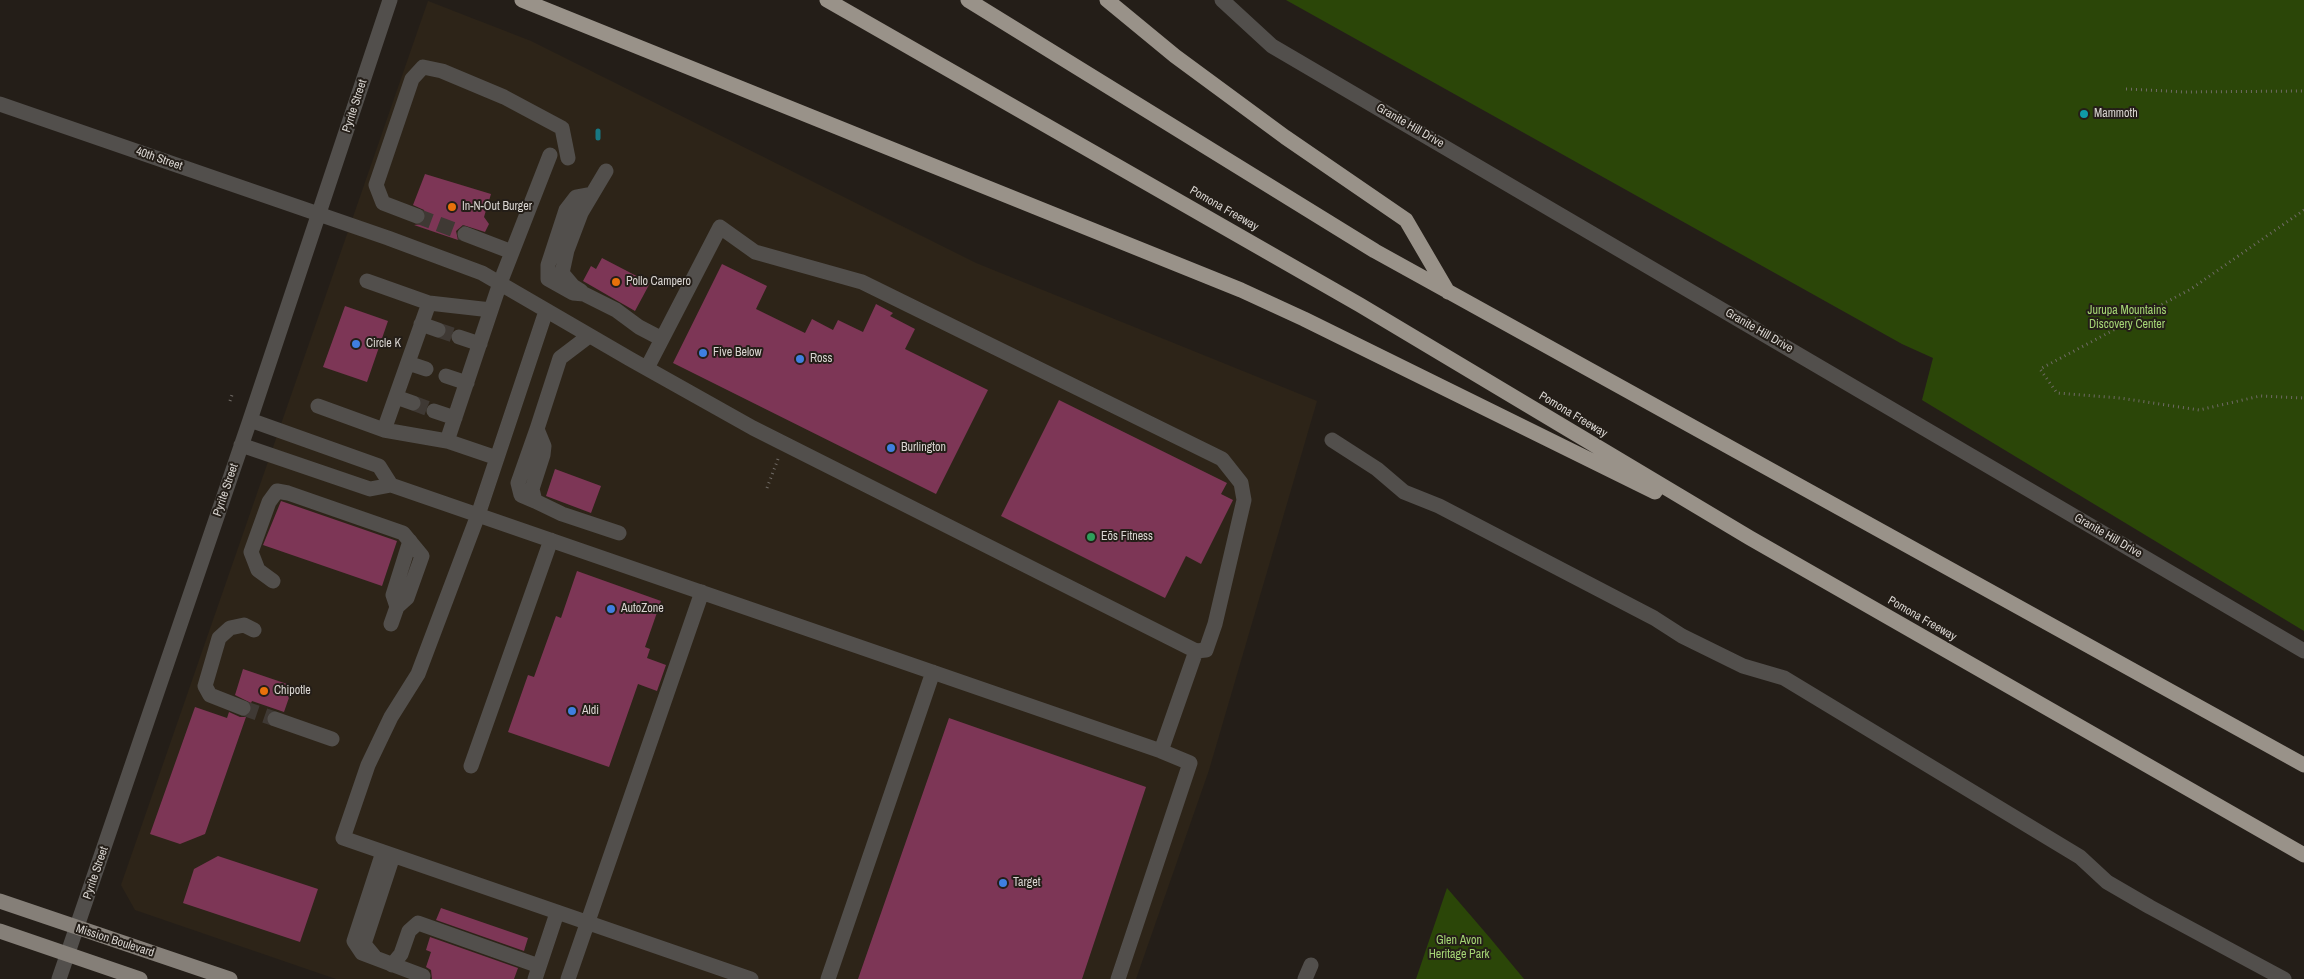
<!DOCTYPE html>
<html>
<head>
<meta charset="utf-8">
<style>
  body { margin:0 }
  canvas { display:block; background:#241e18 }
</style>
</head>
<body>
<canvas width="2304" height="979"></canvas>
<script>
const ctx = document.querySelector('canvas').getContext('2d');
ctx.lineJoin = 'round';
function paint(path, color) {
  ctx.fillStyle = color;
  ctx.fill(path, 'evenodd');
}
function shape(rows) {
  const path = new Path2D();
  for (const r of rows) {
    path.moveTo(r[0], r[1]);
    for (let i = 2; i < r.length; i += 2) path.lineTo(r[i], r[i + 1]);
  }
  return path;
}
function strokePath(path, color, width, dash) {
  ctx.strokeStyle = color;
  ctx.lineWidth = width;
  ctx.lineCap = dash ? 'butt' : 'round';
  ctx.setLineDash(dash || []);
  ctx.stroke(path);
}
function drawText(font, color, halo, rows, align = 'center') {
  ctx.font = font + ' "Archivo Narrow",sans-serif';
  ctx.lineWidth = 4;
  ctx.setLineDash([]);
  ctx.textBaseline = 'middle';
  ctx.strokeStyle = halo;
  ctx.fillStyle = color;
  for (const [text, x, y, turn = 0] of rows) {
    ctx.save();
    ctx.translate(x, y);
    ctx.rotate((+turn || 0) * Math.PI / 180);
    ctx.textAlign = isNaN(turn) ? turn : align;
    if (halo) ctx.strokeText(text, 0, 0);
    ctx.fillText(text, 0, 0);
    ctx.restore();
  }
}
paint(shape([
  [428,1,531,41,976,263,1317,401,1209,770,1136,979,336,979,135,910,121,885]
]), '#2d2418');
paint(shape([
  [1286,0,2304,0,2304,631,1922,400,1933,358,1902,344],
  [1447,888,1490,938,1524,979,1416,979]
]), '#2b4608');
strokePath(shape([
  [598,138,598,131]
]), '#187883', 5);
paint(shape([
  [425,174,491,194,484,217,489,224,485,232,463,225,456,231,458,240,414,225,422,224,426,219,424,210,413,205],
  [602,258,650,283,635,311,583,281,591,266,596,269],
  [722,264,767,286,756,309,805,333,812,319,833,330,838,320,863,332,876,304,893,313,890,316,915,329,905,349,988,390,936,494,673,363],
  [345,306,388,321,367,382,323,367],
  [1059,400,1227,483,1221,494,1233,500,1201,564,1186,556,1165,598,1001,516],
  [555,469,601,486,591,513,546,496],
  [281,501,397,541,382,586,263,545],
  [577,571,661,601,645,647,650,649,647,658,666,665,657,691,638,684,609,767,508,732,528,675,534,677,556,616,561,618],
  [243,669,293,686,284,712,252,701,251,703,235,695],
  [195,707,227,718,229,712,240,717,246,717,205,834,180,844,150,834],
  [949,718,1146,787,1082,979,858,979],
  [218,856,318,889,300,942,183,903,194,869],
  [441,908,528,938,524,951,436,920],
  [430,937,518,968,514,979,432,979,431,970,426,967,431,952,426,950]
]), '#7d3656');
strokePath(shape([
  [417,216,465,234],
  [438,330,459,337],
  [413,403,434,411],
  [243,708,275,719]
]), '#3f3934', 15, [15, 8]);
strokePath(shape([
  [2126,89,2184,92,2304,91],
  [2304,210,2191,289,2040,369,2057,393,2120,398,2199,410,2260,396,2304,398],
  [230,401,232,395],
  [767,488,778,459]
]), '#706b66', 3, [1, 4]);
strokePath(shape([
  [1222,0,1272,46,2304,651],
  [0,104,388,238,482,273,630,359,753,428,1196,651,1206,650,1215,624,1244,500,1241,483,1222,459,862,282,755,252,720,227,647,368],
  [592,194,576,197,566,210,548,265,548,279,573,293,584,294,616,310,639,327,662,339],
  [417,216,383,203,376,185,412,79,423,67,442,71,504,97,562,128,568,158],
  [465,234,512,252],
  [367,281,429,303,491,310],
  [581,291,573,286,562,273,567,250,581,213,606,171],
  [546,311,478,515,418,674,391,717,368,765,343,838,751,979],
  [421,324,438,330],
  [589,336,560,358,537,429,544,446,543,455,532,489,535,501,562,514,619,533],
  [459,337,480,344],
  [408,363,426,369],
  [446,376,467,383],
  [396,397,413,403],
  [318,406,384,430,447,441,497,458],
  [434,411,455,418],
  [250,420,379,466,391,485],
  [384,430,429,303],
  [1332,440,1377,469,1404,492,1439,506,1654,618,1682,636,1743,666,1784,678,2080,857,2107,882,2150,907,2284,979],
  [447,441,500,283,550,155],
  [241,445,370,489,391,485,1161,751,1196,651],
  [535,501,521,495,518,483,537,429],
  [273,581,258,570,251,552,269,502,277,491,288,493,403,533,422,556,407,598,397,607],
  [391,624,397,607,393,595,410,541],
  [243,708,210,695,205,686,219,638,230,628,244,625,254,630],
  [275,719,332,739],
  [471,766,551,540],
  [383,852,354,941,362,953,423,976],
  [374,956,364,944,393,856],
  [392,965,401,954,409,931,418,923,539,966],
  [59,979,250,420,390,0],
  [535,979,557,913],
  [568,979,702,592],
  [828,979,933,672],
  [1118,979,1190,763,1161,751],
  [1305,979,1311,965]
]), '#524f4c', 15);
strokePath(shape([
  [0,901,230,979],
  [0,931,140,979]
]), '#857f78', 15);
strokePath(shape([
  [522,0,1241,290,1304,319,1655,492],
  [827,0,1360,305,1750,538,2304,855],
  [968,0,1375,251,2304,765],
  [1107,0,1175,56,1285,137,1406,220,1448,292]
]), '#999289', 15);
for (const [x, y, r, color] of [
  [2084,114,5,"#0f9aa8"],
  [452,207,5,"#e8710a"],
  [616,282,5,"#e8710a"],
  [356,344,5,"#3f7fe0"],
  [703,353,5,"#3f7fe0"],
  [800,359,5,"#3f7fe0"],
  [891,448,5,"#3f7fe0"],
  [1091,537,5,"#2e9e5b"],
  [611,609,5,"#3f7fe0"],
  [264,691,5,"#e8710a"],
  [572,711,5,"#3f7fe0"],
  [1003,883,5,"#3f7fe0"]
]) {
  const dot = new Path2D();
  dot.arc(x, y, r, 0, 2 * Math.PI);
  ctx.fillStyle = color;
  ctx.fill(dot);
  strokePath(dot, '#241e18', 2);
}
drawText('12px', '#d9d5d1', '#241e18', [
  ["Pyrite Street",355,106,-72],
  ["Granite Hill Drive",1410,126,30],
  ["40th Street",159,159,19],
  ["Pomona Freeway",1224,209,30],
  ["Granite Hill Drive",1759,331,30],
  ["Pomona Freeway",1573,415,31],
  ["Pyrite Street",226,490,-71],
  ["Granite Hill Drive",2108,536,30],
  ["Pomona Freeway",1922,619,30],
  ["Pyrite Street",96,873,-71],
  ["Mission Boulevard",115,941,18]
]);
drawText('12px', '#d9d5d1', '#241e18', [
  ["Mammoth",2094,114],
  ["In-N-Out Burger",462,207],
  ["Pollo Campero",626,282],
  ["Circle K",366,344],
  ["Five Below",713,353],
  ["Ross",810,359],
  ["Burlington",901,448],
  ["Eōs Fitness",1101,537],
  ["AutoZone",621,609],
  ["Chipotle",274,691],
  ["Aldi",582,711],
  ["Target",1013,883]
], 'left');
drawText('12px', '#a5d575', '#241e18', [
  ["Jurupa Mountains",2127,311],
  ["Discovery Center",2127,325],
  ["Glen Avon",1459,941],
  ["Heritage Park",1459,955]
]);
</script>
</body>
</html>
